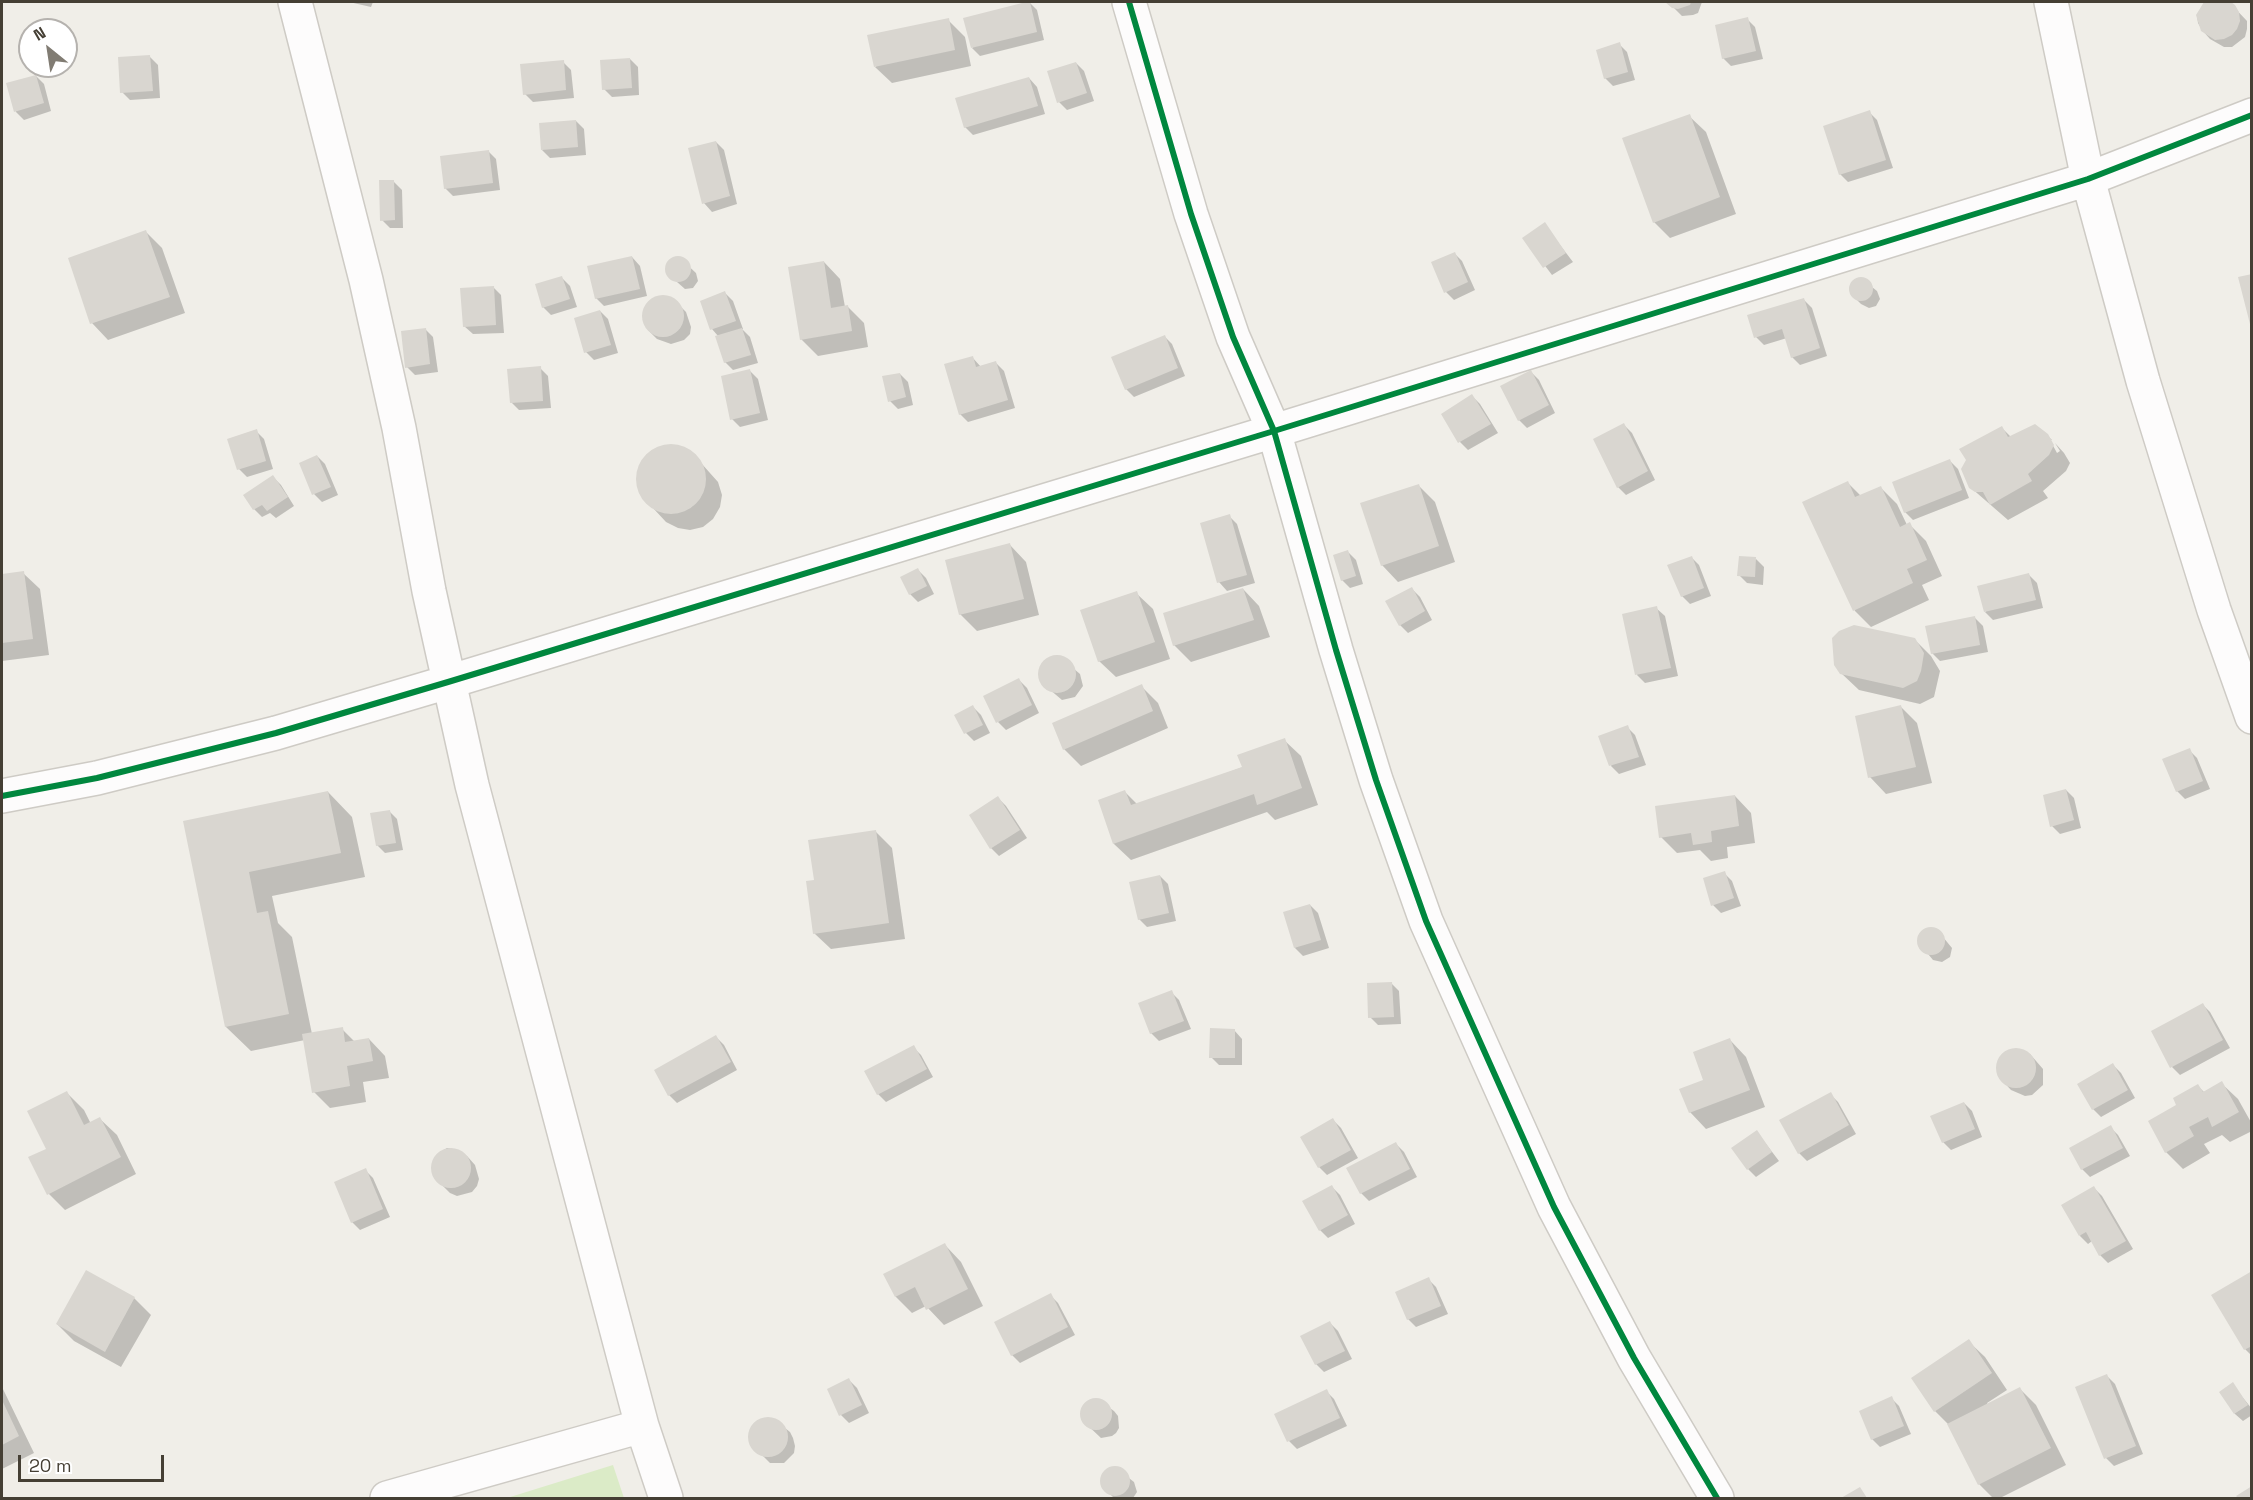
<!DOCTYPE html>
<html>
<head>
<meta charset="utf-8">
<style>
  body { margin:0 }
  #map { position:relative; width:2253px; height:1500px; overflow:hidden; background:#f0eee8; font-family:"Space Grotesk",sans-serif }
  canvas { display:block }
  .frame { position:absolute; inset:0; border:3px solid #453f34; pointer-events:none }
  .north { position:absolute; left:18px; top:18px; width:60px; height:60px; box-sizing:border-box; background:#fff; border:2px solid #b5b2ae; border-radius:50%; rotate:330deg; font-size:16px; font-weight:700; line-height:24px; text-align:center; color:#453f34 }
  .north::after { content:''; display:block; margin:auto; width:21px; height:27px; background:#817c73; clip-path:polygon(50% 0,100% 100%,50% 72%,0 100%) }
  .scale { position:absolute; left:18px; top:1455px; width:146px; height:27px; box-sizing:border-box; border:3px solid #453f34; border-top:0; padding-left:8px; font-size:18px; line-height:21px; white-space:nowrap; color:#453f34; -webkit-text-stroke:4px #fff; paint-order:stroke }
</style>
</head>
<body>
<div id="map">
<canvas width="2253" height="1500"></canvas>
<div class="frame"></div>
<div class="north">N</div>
<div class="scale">20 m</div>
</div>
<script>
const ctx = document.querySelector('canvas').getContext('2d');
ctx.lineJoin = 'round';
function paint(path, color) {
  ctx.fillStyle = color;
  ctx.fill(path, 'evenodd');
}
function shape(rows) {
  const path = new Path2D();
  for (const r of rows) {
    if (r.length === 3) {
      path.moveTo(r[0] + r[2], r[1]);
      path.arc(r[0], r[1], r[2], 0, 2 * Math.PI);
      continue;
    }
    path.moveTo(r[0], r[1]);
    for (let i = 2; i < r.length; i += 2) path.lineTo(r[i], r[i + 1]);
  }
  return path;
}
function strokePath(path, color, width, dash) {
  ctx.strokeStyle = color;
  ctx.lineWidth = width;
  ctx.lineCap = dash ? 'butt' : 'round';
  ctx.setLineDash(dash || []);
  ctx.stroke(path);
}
paint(shape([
  [613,1465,624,1498,507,1498]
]), '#dbebc7');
paint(shape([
  [349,2,373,2,371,7],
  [1029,2,1037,10,1044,40,980,56,972,48],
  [1668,2,1702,2,1698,13,1693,15,1682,16],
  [2205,2,2229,2,2247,21,2247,29,2245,37,2232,47,2224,47,2210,39,2202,30,2198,23,2197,16],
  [1747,19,1755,27,1763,59,1731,66,1723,58],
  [948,20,965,37,971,66,892,83,875,67],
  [1619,44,1627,52,1635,80,1613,86,1605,78],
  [150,57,158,65,160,98,130,100,122,92],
  [630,59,638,67,639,95,612,97,604,89],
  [563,62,571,70,574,98,533,102,525,94],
  [1076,63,1084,71,1094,101,1067,110,1059,102],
  [36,76,44,84,51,111,24,120,16,112,8,84],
  [1029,78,1037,87,1045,114,973,135,965,127],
  [1869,112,1877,120,1893,168,1848,182,1840,174],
  [1689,116,1706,132,1736,214,1670,238,1654,222],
  [576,121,584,129,586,155,550,158,542,150],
  [716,142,724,150,737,204,712,212,704,203],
  [488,151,496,159,500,190,453,196,445,188],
  [394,182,402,190,403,228,390,228,382,220],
  [1544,224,1573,262,1552,275,1524,238],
  [146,232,162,248,185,313,108,340,92,323],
  [1454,253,1462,261,1475,290,1454,300,1446,292],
  [632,257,640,266,647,296,604,306,596,298],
  [681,259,696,273,698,281,693,288,685,289,669,275,667,267,672,260],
  [824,262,840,279,845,307,848,307,864,323,868,347,818,356,801,339],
  [562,278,570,286,577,307,551,315,543,307],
  [1862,279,1877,291,1880,299,1876,306,1869,308,1861,304,1853,296,1850,288,1854,281],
  [493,287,501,295,504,333,473,334,464,326],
  [725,293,733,301,743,329,742,329,750,337,758,363,733,370,725,362,718,336,712,329,702,302],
  [664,297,678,304,686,312,691,327,690,334,684,340,671,344,657,339,648,330,643,316,650,302],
  [1804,300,1812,308,1827,356,1800,365,1792,357,1787,338,1764,345,1756,337],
  [600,311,608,319,618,353,594,360,586,352],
  [425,329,433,337,438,372,415,375,407,367],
  [1164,336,1172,344,1185,376,1134,397,1126,389],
  [972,357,981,367,996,363,1004,371,1015,408,968,422,960,414],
  [540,368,548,376,551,408,519,410,511,402],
  [750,371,758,379,768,420,740,427,732,419],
  [1531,372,1539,380,1555,413,1527,428,1519,420],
  [900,374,908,382,913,405,898,409,890,401],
  [1472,396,1480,404,1498,433,1468,450,1460,442,1443,414],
  [1624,425,1632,433,1655,480,1626,495,1618,487],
  [2002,428,2011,437,2047,435,2052,440,2050,440,2057,453,2060,451,2055,443,2064,453,2070,463,2066,471,2043,491,2048,498,2008,520,1970,487],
  [256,431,264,439,273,469,247,477,239,469],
  [669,445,682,447,693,454,718,482,722,495,720,507,713,519,703,527,690,530,678,528,666,522,640,494,637,481,639,468,645,457,656,449],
  [317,456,325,464,338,495,322,502,314,494,300,464],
  [1950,461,1958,469,1969,498,1913,520,1905,512],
  [273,477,281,485,294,506,276,518,270,513,262,517,254,509],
  [1848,483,1861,496,1880,487,1897,504,1907,525,1909,524,1926,541,1942,576,1922,585,1929,600,1871,627,1855,611,1804,503],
  [1419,486,1435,502,1455,562,1398,582,1382,565],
  [1229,516,1237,524,1255,583,1227,591,1219,582],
  [1010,545,1026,562,1039,615,977,631,960,614],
  [1348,552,1356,560,1363,584,1350,588,1342,580],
  [1691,557,1699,565,1711,596,1690,604,1682,596],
  [1756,559,1764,567,1763,585,1747,583,1739,575],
  [918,570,926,578,934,594,918,602,910,594],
  [23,573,40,589,49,655,2,661,2,576],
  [2029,575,2037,583,2043,608,1993,620,1985,612],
  [1243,589,1259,606,1270,637,1191,662,1174,645],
  [1412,589,1420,597,1432,620,1408,633,1400,625],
  [1136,593,1153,609,1170,659,1116,677,1099,661],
  [1656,608,1665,616,1678,676,1645,683,1637,675],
  [1975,618,1983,626,1988,652,1940,661,1932,653],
  [1914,639,1931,656,1940,671,1934,697,1920,704,1859,690,1841,673],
  [1060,657,1080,674,1083,686,1075,697,1062,700,1042,683,1039,670,1047,659],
  [1019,680,1027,688,1039,713,1006,730,998,722],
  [1141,686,1158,703,1168,728,1081,766,1064,749],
  [973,707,981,715,990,733,974,741,966,733],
  [1901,707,1917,723,1932,783,1886,794,1870,777],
  [1627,727,1635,735,1646,765,1619,774,1611,766],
  [1284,740,1301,756,1318,805,1275,820,1267,812,1131,860,1114,844,1100,800,1125,792,1138,805,1243,767],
  [2189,750,2197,758,2210,789,2185,799,2177,791],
  [2066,790,2074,798,2081,828,2060,834,2052,826],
  [328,792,352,817,365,877,272,896,278,923,292,937,312,1034,342,1029,355,1042,369,1039,385,1056,389,1078,363,1082,366,1102,330,1108,314,1092,305,1040,251,1051,226,1027,185,822],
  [1735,796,1751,813,1755,843,1727,847,1728,858,1711,861,1700,850,1677,853,1661,837],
  [998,798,1006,806,1027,838,999,856,991,848],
  [389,811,397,819,403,850,385,853,377,845],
  [876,832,892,848,905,939,831,949,814,933,816,881],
  [1724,873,1732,881,1741,906,1721,913,1713,905],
  [1160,876,1168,884,1176,921,1147,927,1139,919],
  [1310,905,1318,913,1329,948,1303,956,1295,948],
  [1929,929,1938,931,1952,948,1950,957,1942,962,1933,960,1919,943,1921,934],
  [1391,983,1399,991,1401,1024,1378,1025,1370,1017],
  [1171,992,1179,1000,1191,1029,1159,1041,1151,1033],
  [2202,1004,2210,1012,2230,1048,2180,1075,2172,1067],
  [1234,1030,1242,1039,1242,1065,1219,1065,1211,1057],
  [716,1037,724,1045,737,1070,677,1103,669,1095],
  [1730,1040,1746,1057,1765,1107,1706,1129,1690,1112,1705,1081],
  [913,1047,921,1055,933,1077,886,1102,878,1094],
  [2016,1049,2030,1054,2043,1069,2043,1085,2032,1095,2025,1096,2011,1090,1998,1076,1997,1068,2002,1055],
  [2113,1065,2121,1073,2135,1098,2101,1117,2093,1109],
  [2221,1083,2238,1099,2252,1124,2252,1131,2230,1142,2222,1135,2204,1144,2210,1153,2183,1169,2166,1152,2150,1122,2178,1106,2198,1086,2204,1092],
  [67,1093,84,1110,91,1124,100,1119,117,1135,136,1174,65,1210,49,1194,48,1150],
  [1830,1094,1838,1102,1856,1134,1807,1161,1799,1153],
  [1964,1103,1972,1111,1982,1137,1951,1150,1943,1142],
  [1333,1120,1341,1128,1358,1158,1327,1175,1319,1167],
  [2110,1127,2118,1135,2130,1156,2090,1177,2082,1169],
  [1757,1132,1779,1161,1756,1177,1748,1169],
  [1396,1144,1404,1152,1417,1177,1369,1201,1361,1193],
  [447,1148,454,1149,467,1156,475,1165,479,1179,477,1186,472,1192,457,1196,450,1193,436,1179,432,1164,440,1152],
  [365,1170,373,1178,390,1217,360,1230,352,1222],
  [1332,1187,1340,1195,1355,1224,1328,1238,1320,1230],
  [2094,1188,2102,1196,2133,1249,2108,1263,2100,1255,2092,1241,2088,1244,2080,1236],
  [945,1245,961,1262,983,1306,944,1325,926,1306,912,1313,896,1297,885,1275],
  [2252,1273,2252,1356,2245,1349],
  [1428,1279,1436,1287,1448,1314,1416,1327,1408,1319],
  [1050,1295,1058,1303,1075,1335,1020,1363,1012,1355,996,1323],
  [134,1298,151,1315,121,1367,74,1341,57,1324],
  [1330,1323,1338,1331,1352,1359,1324,1372,1316,1364],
  [1968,1341,1985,1357,2007,1390,1987,1403,1988,1405,2020,1389,2036,1405,2066,1465,2000,1498,1993,1498,1979,1484,1949,1425,1935,1411],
  [2107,1376,2115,1384,2143,1454,2114,1466,2106,1458],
  [849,1380,857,1388,869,1413,849,1423,841,1415],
  [2232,1384,2252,1409,2252,1415,2243,1421,2235,1414,2221,1392],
  [2,1387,34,1453,2,1469],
  [1326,1391,1334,1399,1347,1426,1297,1449,1289,1441,1276,1414],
  [1891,1398,1899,1406,1911,1434,1880,1447,1872,1439],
  [1089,1401,1100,1401,1114,1411,1118,1416,1119,1428,1116,1433,1112,1436,1101,1438,1083,1421,1081,1410],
  [761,1420,775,1420,790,1432,793,1438,795,1446,794,1453,784,1463,770,1463,751,1444,751,1430,754,1424],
  [1116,1468,1134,1482,1137,1492,1133,1498,1114,1498,1105,1489,1102,1479,1103,1474,1107,1470]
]), '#0003');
paint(shape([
  [1026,2,1030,2,1037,32,971,48,963,18],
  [1665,2,1691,2,1690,5,1678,9,1672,8],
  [2204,2,2231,2,2235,5,2239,12,2240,21,2237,29,2232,35,2224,39,2215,40,2201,31,2196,15],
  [1748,17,1756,51,1722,59,1715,25],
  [949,18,955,50,874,67,867,35],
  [1620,42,1628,72,1604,79,1596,50],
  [150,55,153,91,120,93,118,57],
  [630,58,632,88,602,90,600,60],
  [564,60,566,90,523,95,520,64],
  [1076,62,1087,93,1057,103,1047,71],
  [36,75,44,103,14,112,6,83],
  [1029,77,1038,106,964,128,955,98],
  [1870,110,1886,160,1839,175,1823,126],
  [1690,114,1720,197,1653,223,1622,138],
  [576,120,578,147,541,150,539,123],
  [716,141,730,196,702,204,688,148],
  [489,150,493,183,444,189,440,156],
  [379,180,394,180,395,220,380,221],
  [1545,222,1566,253,1543,268,1522,238],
  [146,230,170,297,90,324,68,258],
  [1455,252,1468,282,1444,293,1431,262],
  [632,256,640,289,595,299,587,266],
  [678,269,13],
  [824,261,831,308,848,305,852,331,800,340,788,267],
  [2252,274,2252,328,2251,328,2238,277],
  [562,276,570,299,542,308,535,284],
  [1861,289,12],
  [494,286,496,325,463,327,460,288],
  [725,291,736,321,710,330,700,301],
  [663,316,21],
  [1804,298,1820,348,1791,358,1782,329,1754,338,1747,315],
  [600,310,611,345,584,353,574,318],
  [426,328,430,364,405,368,401,331],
  [742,328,751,355,724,363,715,336],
  [1165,335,1178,368,1125,390,1111,357],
  [973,356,976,367,996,361,1008,400,959,415,944,364],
  [541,366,543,401,510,403,507,369],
  [750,369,760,413,730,420,721,376],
  [1531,370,1549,405,1518,421,1500,386],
  [900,373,906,397,888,402,882,376],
  [1472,394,1491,424,1458,443,1441,414],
  [1624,423,1648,471,1617,488,1593,439],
  [2035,424,2048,434,2054,445,2049,455,2028,474,2032,481,1990,505,1983,492,1975,492,1969,488,1961,469,1966,460,1959,449,2002,426,2008,437],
  [257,429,266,461,237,470,227,439],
  [671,479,35],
  [317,455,331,487,312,495,299,463],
  [1950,459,1962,490,1904,513,1892,482],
  [273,475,288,497,267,511,262,505,253,510,243,495],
  [1848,481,1855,497,1881,486,1900,527,1910,522,1927,560,1907,569,1913,583,1853,611,1802,502],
  [1419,484,1439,546,1381,566,1360,503],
  [1230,514,1247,575,1217,583,1200,523],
  [1010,543,1024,599,959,615,945,560],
  [1348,550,1356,576,1341,581,1333,555],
  [1692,556,1704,588,1681,597,1667,565],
  [1739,556,1756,557,1755,577,1737,576],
  [918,568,927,586,909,595,900,577],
  [24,571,33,639,2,643,2,574],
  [2029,573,2036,600,1984,612,1977,586],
  [1412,587,1425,611,1399,626,1385,601],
  [1243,588,1254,620,1173,646,1163,613],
  [1137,591,1155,642,1098,662,1080,610],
  [1657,606,1671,668,1635,675,1622,614],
  [1975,616,1980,645,1931,654,1925,626],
  [1854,625,1915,638,1924,653,1921,671,1917,681,1903,688,1840,674,1834,665,1832,638,1839,631],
  [1057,674,19],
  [1019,678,1032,705,996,723,983,696],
  [1142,684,1153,711,1063,750,1052,723],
  [973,705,983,725,964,734,954,715],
  [1901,705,1916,767,1868,778,1855,716],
  [1628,725,1639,757,1609,766,1598,736],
  [1285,738,1302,788,1257,805,1254,794,1113,844,1098,800,1125,790,1131,805,1242,767,1237,755],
  [2190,748,2203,781,2176,792,2162,759],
  [2066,789,2074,820,2050,827,2043,795],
  [328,791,341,853,249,872,257,913,268,911,289,1014,225,1027,183,821],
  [1735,795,1739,826,1711,831,1712,842,1693,845,1691,833,1659,838,1655,806],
  [998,796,1020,830,990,849,969,815],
  [390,810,396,843,376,846,370,813],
  [876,830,889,923,813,934,806,881,814,880,808,840],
  [1725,871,1734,898,1711,906,1703,878],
  [1160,875,1169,913,1138,920,1129,882],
  [1310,904,1321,940,1294,948,1283,912],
  [1931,941,14],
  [1392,982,1394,1017,1368,1018,1367,983],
  [1172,990,1184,1021,1150,1034,1138,1003],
  [2203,1003,2223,1040,2170,1068,2151,1031],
  [343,1027,345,1042,369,1038,373,1061,347,1066,350,1086,312,1093,302,1034],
  [1210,1028,1235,1029,1235,1058,1209,1058],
  [716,1035,731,1062,668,1096,654,1070],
  [1730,1038,1750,1090,1689,1113,1679,1089,1703,1080,1693,1052],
  [914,1045,927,1069,877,1095,864,1071],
  [2016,1068,20],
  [2113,1063,2128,1090,2092,1110,2077,1084],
  [2222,1081,2239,1112,2212,1127,2208,1117,2189,1127,2194,1136,2165,1153,2148,1121,2176,1105,2173,1098,2198,1084,2203,1092],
  [67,1091,84,1125,100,1117,121,1157,47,1195,28,1157,46,1149,27,1111],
  [1831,1092,1849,1125,1798,1154,1779,1120],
  [1964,1102,1975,1129,1942,1143,1930,1116],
  [1333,1118,1351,1150,1318,1168,1300,1137],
  [2111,1125,2123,1148,2081,1170,2069,1148],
  [1757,1130,1772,1152,1747,1170,1731,1148],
  [1396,1142,1410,1169,1360,1194,1346,1168],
  [451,1168,20],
  [366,1168,383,1209,351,1223,334,1182],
  [1332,1185,1348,1215,1319,1231,1302,1201],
  [2094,1186,2126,1241,2099,1256,2086,1232,2079,1236,2061,1205],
  [945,1243,968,1289,926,1310,915,1287,895,1297,883,1274],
  [86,1270,135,1297,105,1352,56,1324],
  [2252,1271,2252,1346,2244,1350,2211,1295],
  [1429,1277,1441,1306,1407,1320,1395,1292],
  [1051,1293,1068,1327,1011,1356,994,1322],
  [1330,1321,1345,1351,1315,1365,1300,1336],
  [1969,1339,1992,1373,1934,1412,1911,1378],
  [2107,1374,2136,1446,2104,1459,2075,1387],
  [849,1378,862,1405,839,1416,827,1389],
  [2233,1382,2248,1405,2234,1414,2219,1392],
  [2020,1387,2051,1448,1978,1485,1947,1424],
  [1327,1389,1340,1418,1287,1442,1274,1414],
  [1892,1396,1904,1426,1871,1440,1859,1411],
  [1096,1414,16],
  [2,1400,19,1436,2,1445],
  [768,1437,20],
  [1115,1481,15],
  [2252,1486,2252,1498,2238,1498,2236,1496],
  [1860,1487,1867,1498,1841,1498]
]), '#d9d6d0');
const minor = shape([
  [295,2,366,280,399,428,429,591,472,785,642,1426,666,1498],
  [1129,2,1191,214,1233,337,1274,431,1336,650,1376,780,1426,921,1554,1207,1634,1358,1717,1498],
  [2051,2,2088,179,2143,381,2214,610,2252,717],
  [2,796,97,778,276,733,448,682,1274,431,2088,179,2252,115],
  [387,1498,642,1426]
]);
strokePath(minor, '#cecbc5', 36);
strokePath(minor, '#fdfcfc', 33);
strokePath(shape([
  [1129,2,1191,214,1233,337,1274,431,1336,650,1376,780,1426,921,1554,1207,1634,1358,1717,1498],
  [2,796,97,778,276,733,448,682,1274,431,2088,179,2252,115]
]), '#00873e', 6);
</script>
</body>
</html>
